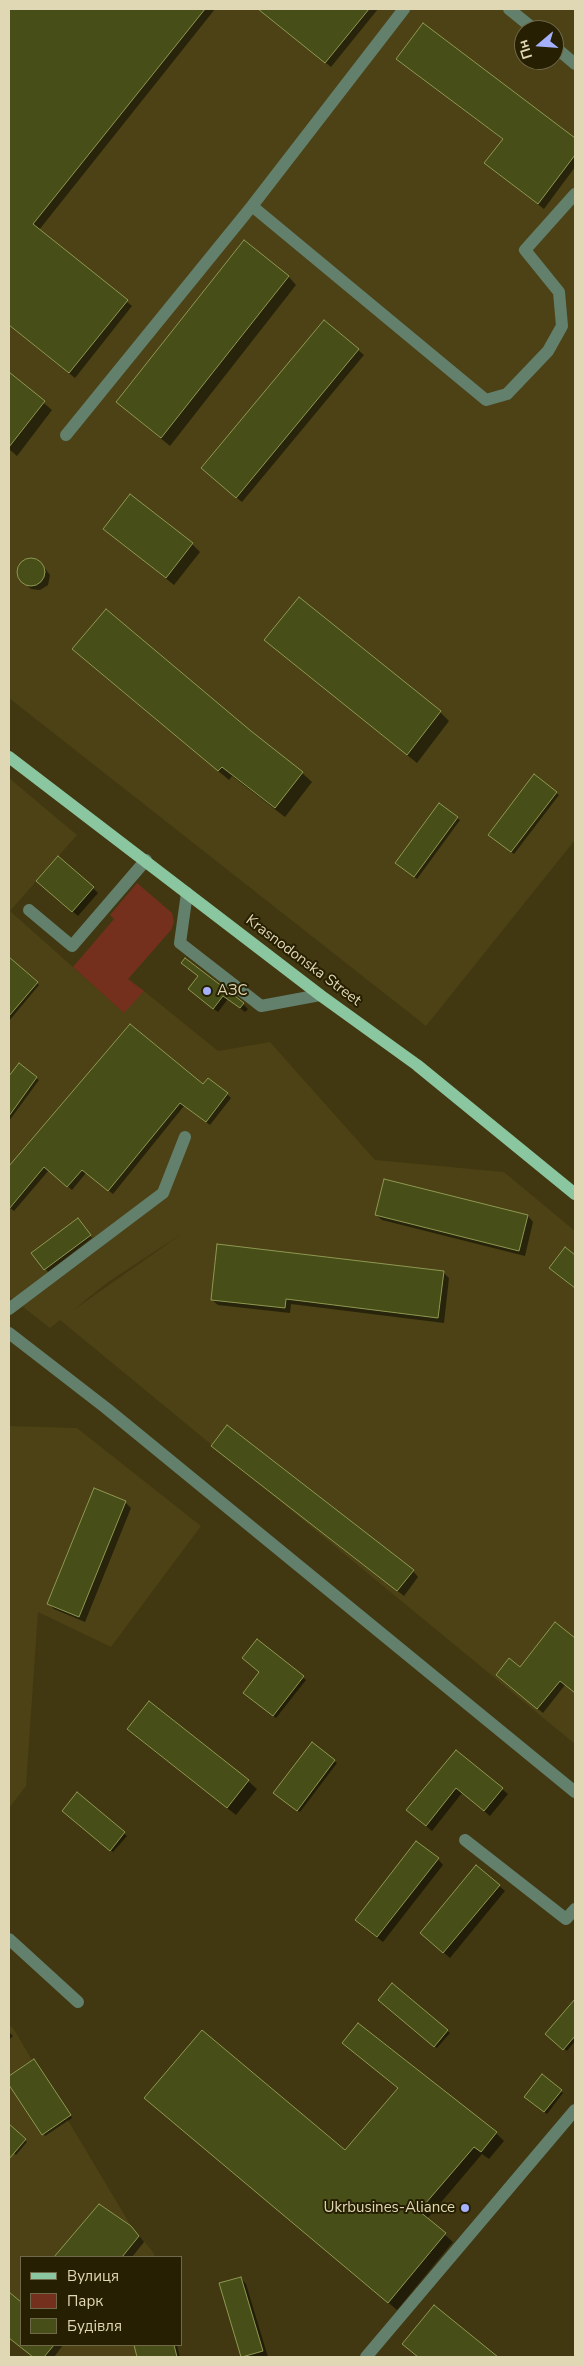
<!DOCTYPE html>
<html>
<head>
<meta charset="utf-8">
<style>
  body { margin:0 }
  #map { position:relative; width:584px; height:2366px; overflow:hidden; background:#413811; font-family:"Nunito Sans",sans-serif }
  canvas { display:block }
  .frame { position:absolute; inset:0; border:10px solid #e0d7b4; pointer-events:none }
  .legend { position:absolute; left:20px; top:2256px; width:162px; height:90px; box-sizing:border-box; background:#261f01; border:1px solid #706949; margin:0; padding:6px 9px; list-style:none; font-size:15px; color:#e0d7b4 }
  .legend li { display:flex; align-items:center; gap:10px; height:25px }
  .legend b { width:25px; border:1px solid #706949 }
  .north { position:absolute; left:514px; top:20px; width:50px; height:50px; box-sizing:border-box; background:#261f01; border:1px solid #706949; border-radius:50%; rotate:252deg; font-size:14px; font-weight:700; line-height:20px; text-align:center; color:#e0d7b4 }
  .north::after { content:''; display:block; margin:auto; width:18px; height:22px; background:#a5b1fc; clip-path:polygon(50% 0,100% 100%,50% 72%,0 100%) }
</style>
</head>
<body>
<div id="map">
<canvas width="584" height="2366"></canvas>
<div class="frame"></div>
<ul class="legend">
<li><b style="height:6px;background:#8ac6a0"></b>Вулиця</li>
<li><b style="height:14px;background:#75301d"></b>Парк</li>
<li><b style="height:14px;background:#474e18"></b>Будівля</li>
</ul>
<div class="north">Пн</div>
</div>
<script>
const ctx = document.querySelector('canvas').getContext('2d');
ctx.lineJoin = 'round';
function paint(path, color) {
  ctx.fillStyle = color;
  ctx.fill(path, 'evenodd');
}
function shape(rows) {
  const path = new Path2D();
  for (const r of rows) {
    if (r.length === 3) {
      path.moveTo(r[0] + r[2], r[1]);
      path.arc(r[0], r[1], r[2], 0, 2 * Math.PI);
      continue;
    }
    path.moveTo(r[0], r[1]);
    for (let i = 2; i < r.length; i += 2) path.lineTo(r[i], r[i + 1]);
  }
  return path;
}
function strokePath(path, color, width, dash) {
  ctx.strokeStyle = color;
  ctx.lineWidth = width;
  ctx.lineCap = dash ? 'butt' : 'round';
  ctx.setLineDash(dash || []);
  ctx.stroke(path);
}
function drawText(font, color, halo, rows, align = 'center') {
  ctx.font = font + ' "Nunito Sans",sans-serif';
  ctx.lineWidth = 4;
  ctx.setLineDash([]);
  ctx.textBaseline = 'middle';
  ctx.strokeStyle = halo;
  ctx.fillStyle = color;
  for (const [text, x, y, turn = 0] of rows) {
    ctx.save();
    ctx.translate(x, y);
    ctx.rotate((+turn || 0) * Math.PI / 180);
    ctx.textAlign = isNaN(turn) ? turn : align;
    if (halo) ctx.strokeText(text, 0, 0);
    ctx.fillText(text, 0, 0);
    ctx.restore();
  }
}
paint(shape([
  [9,9,575,9,575,840,426,1026,9,698],
  [524,30,554,30,554,60,524,60],
  [9,778,77,835,10,911,120,1009,144,991,218,1051,270,1042,375,1160,504,1172,575,1231,575,1744,60,1320,50,1328,9,1296],
  [183,1233,72,1311,108,1282],
  [9,1426,77,1428,201,1526,111,1647,38,1612,26,1786,9,1808],
  [9,2025,13,2028,131,2226,153,2252,155,2257,21,2257,21,2345,175,2345,178,2357,32,2357,9,2339]
]), '#4c4215');
paint(shape([
  [137,883,172,913,174,922,171,930,128,979,144,991,124,1013,73,967,114,919,110,915]
]), '#75301d');
paint(shape([
  [9,9,215,9,39,230,132,306,75,378,9,325],
  [258,9,378,9,331,67],
  [423,25,575,140,575,167,544,209,492,169,504,140,403,64],
  [288,276,296,285,170,446,117,402],
  [324,321,364,355,242,502,208,474],
  [9,374,52,410,17,456,9,449],
  [105,529,192,544,200,552,174,585],
  [26,560,37,560,43,566,50,575,48,585,40,590,31,589,25,583,19,575,19,566],
  [265,640,440,712,449,721,417,763],
  [84,659,302,773,312,782,285,817,232,776,229,780],
  [535,776,559,795,514,854,492,837],
  [439,805,460,820,417,879,399,865],
  [44,886,93,888,98,893,78,916],
  [9,958,39,985,9,1021],
  [199,977,243,1004,248,1009,245,1012,228,999,218,1012,195,994],
  [131,1026,203,1086,227,1094,231,1098,210,1125,184,1106,113,1194,86,1173,72,1190,49,1170,14,1211,9,1207,9,1168],
  [19,1065,39,1080,9,1121,9,1078],
  [385,1180,528,1216,533,1222,525,1256,382,1220,376,1215],
  [80,1222,92,1238,48,1272,33,1253],
  [565,1249,575,1257,575,1288,551,1268],
  [443,1272,449,1278,444,1323,291,1304,290,1313,218,1305,212,1300],
  [218,1451,413,1571,418,1577,404,1596],
  [125,1502,131,1508,85,1622,54,1609,49,1604],
  [555,1624,575,1640,575,1693,565,1685,543,1713,503,1679,520,1669],
  [258,1641,306,1680,276,1718,247,1695,261,1672],
  [137,1737,248,1781,257,1789,236,1815],
  [456,1751,508,1794,490,1816,462,1793,432,1831,407,1810],
  [334,1761,337,1763,300,1812,277,1796],
  [77,1794,127,1836,113,1852,66,1813],
  [438,1859,443,1865,383,1942,362,1926],
  [477,1867,505,1891,450,1958,427,1938],
  [392,1985,450,2033,437,2048,382,2002],
  [575,2001,575,2041,567,2051,547,2034],
  [9,2032,13,2036,9,2040],
  [343,2043,496,2133,504,2141,489,2159,482,2154,427,2219,453,2242,397,2310,154,2105,345,2151,399,2089],
  [34,2061,72,2118,45,2136,9,2083,9,2077],
  [561,2091,563,2093,547,2114,529,2099],
  [9,2126,27,2142,16,2155,9,2148],
  [99,2206,137,2233,144,2242,132,2257,56,2257],
  [241,2278,246,2284,268,2357,242,2357,220,2284],
  [9,2293,19,2301,21,2299,21,2345,63,2345,54,2357,33,2357,9,2338],
  [435,2307,496,2357,418,2357,412,2352,404,2344],
  [135,2345,177,2345,180,2357,139,2357]
]), '#0007');
const building = shape([
  [9,9,205,9,33,224,128,300,69,373,9,325,9,9],
  [258,9,369,9,325,63,258,9],
  [423,23,575,138,575,155,538,204,484,163,503,139,396,59,423,23],
  [244,240,289,276,161,438,116,402,244,240],
  [324,320,359,349,236,498,201,468,324,320],
  [9,372,45,401,9,447,9,372],
  [130,494,193,543,166,578,103,529,130,494],
  [31,572,14],
  [299,597,441,711,407,755,264,640,299,597],
  [106,609,251,731,303,772,275,808,222,767,218,771,72,649,106,609],
  [534,774,557,792,511,852,488,835,534,774],
  [439,803,458,817,414,877,395,863,439,803],
  [58,856,94,887,72,912,36,881,58,856],
  [9,957,38,982,9,1016,9,957],
  [185,958,244,1003,240,1008,223,996,213,1009,188,989,198,976,181,963,185,958],
  [130,1024,203,1084,208,1078,228,1093,206,1122,180,1103,108,1191,82,1170,67,1187,44,1167,9,1209,9,1166,130,1024],
  [19,1063,37,1077,9,1116,9,1076,19,1063],
  [384,1179,528,1215,519,1251,375,1215,384,1179],
  [78,1218,91,1235,44,1270,31,1253,78,1218],
  [217,1244,444,1271,438,1318,286,1299,285,1308,211,1300,217,1244],
  [565,1247,575,1255,575,1288,549,1268,565,1247],
  [227,1425,414,1570,397,1591,211,1446,227,1425],
  [94,1488,126,1501,79,1617,47,1604,94,1488],
  [555,1622,575,1638,575,1693,560,1681,537,1709,496,1675,509,1658,520,1667,555,1622],
  [257,1639,304,1676,273,1716,243,1693,259,1672,242,1658,257,1639],
  [149,1701,249,1780,227,1808,127,1729,149,1701],
  [312,1742,335,1760,297,1811,273,1793,312,1742],
  [456,1750,503,1788,484,1811,456,1788,426,1826,406,1810,456,1750],
  [77,1792,125,1832,110,1851,62,1811,77,1792],
  [416,1841,439,1858,377,1937,355,1920,416,1841],
  [476,1865,500,1885,443,1953,420,1933,476,1865],
  [392,1983,448,2030,434,2047,378,2000,392,1983],
  [575,1999,575,2036,563,2050,545,2034,575,1999],
  [358,2023,497,2132,481,2152,474,2147,419,2211,446,2233,388,2303,144,2098,202,2030,345,2150,398,2088,342,2043,358,2023],
  [34,2059,71,2115,42,2135,9,2085,9,2076,34,2059],
  [542,2074,562,2090,544,2112,524,2097,542,2074],
  [9,2124,26,2139,9,2159,9,2124],
  [99,2204,131,2226,139,2236,122,2257,54,2257,99,2204],
  [241,2277,263,2351,242,2357,241,2357,219,2283,241,2277],
  [9,2292,21,2302,21,2345,54,2345,44,2357,33,2357,9,2338,9,2292],
  [434,2305,498,2357,418,2357,402,2344,434,2305],
  [134,2345,174,2345,177,2357,137,2357,134,2345]
]);
paint(building, '#474e18');
strokePath(building, '#8e9851', 1);
strokePath(shape([
  [509,9,535,30],
  [554,46,575,64],
  [252,206,486,400,507,394,548,351,562,326,559,292,525,250,575,194],
  [66,435,252,206,404,9],
  [187,893,180,943,261,1006,320,995],
  [29,910,72,946,146,860],
  [9,1309,163,1193,185,1137],
  [9,1333,106,1408,575,1792],
  [465,1840,566,1919,575,1909],
  [9,1939,78,2002],
  [366,2357,575,2110]
]), '#63806d', 12);
strokePath(shape([
  [9,757,320,995,417,1065,575,1194]
]), '#8ac6a0', 12);
for (const [x, y, r, color] of [
  [207,991,5,"#a5b1fc"],
  [465,2208,5,"#a5b1fc"]
]) {
  const dot = new Path2D();
  dot.arc(x, y, r, 0, 2 * Math.PI);
  ctx.fillStyle = color;
  ctx.fill(dot);
  strokePath(dot, '#261f01', 2);
}
drawText('15px', '#e0d7b4', '#261f01', [
  ["Krasnodonska Street",303,961,37]
]);
drawText('15px', '#e0d7b4', '#261f01', [
  ["АЗС",217,991],
  ["Ukrbusines-Aliance",455,2208,"right"]
], 'left');
</script>
</body>
</html>
